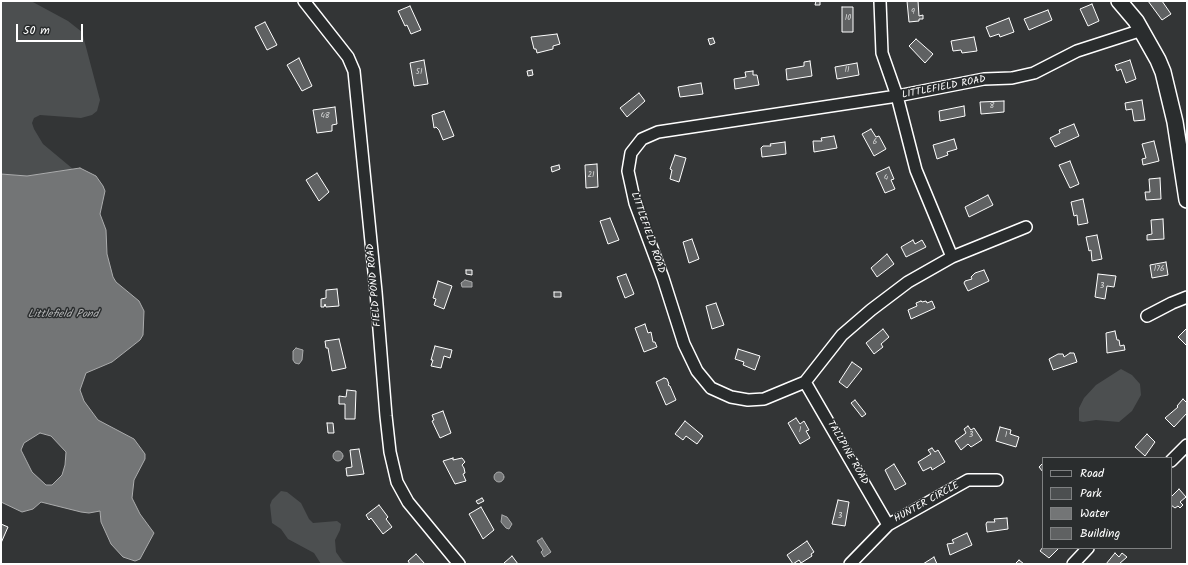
<!DOCTYPE html>
<html>
<head>
<meta charset="utf-8">
<style>
  body { margin:0 }
  #map { position:relative; width:1188px; height:565px; overflow:hidden; background:#333536; font-family:Kalam,sans-serif }
  canvas { display:block }
  .frame { position:absolute; inset:0; border:2px solid #fff; pointer-events:none }
  .legend { position:absolute; left:1042px; top:457px; width:130px; height:92px; box-sizing:border-box; background:#2a2d2e; border:1px solid #7f8182; margin:0; padding:5px 7px; list-style:none; font-size:12px; color:#fff }
  .legend li { display:flex; align-items:center; gap:8px; height:20px }
  .legend b { width:20px; border:1px solid #7f8182 }
  .scale { position:absolute; left:16px; top:24px; width:67px; height:18px; box-sizing:border-box; border:2px solid #fff; border-top:0; padding-left:5px; font-size:12px; line-height:14px; white-space:nowrap; color:#fff; -webkit-text-stroke:3px #2a2d2e; paint-order:stroke }
</style>
</head>
<body>
<div id="map">
<canvas width="1188" height="565"></canvas>
<div class="frame"></div>
<ul class="legend">
<li><b style="height:5px;background:#2a2d2e"></b>Road</li>
<li><b style="height:11px;background:#4c4f50"></b>Park</li>
<li><b style="height:11px;background:#737576"></b>Water</li>
<li><b style="height:11px;background:#5f6162"></b>Building</li>
</ul>
<div class="scale">50 m</div>
</div>
<script>
const ctx = document.querySelector('canvas').getContext('2d');
ctx.lineJoin = 'round';
function paint(path, color) {
  ctx.fillStyle = color;
  ctx.fill(path, 'evenodd');
}
function shape(rows) {
  const path = new Path2D();
  for (const r of rows) {
    if (r.length === 3) {
      path.moveTo(r[0] + r[2], r[1]);
      path.arc(r[0], r[1], r[2], 0, 2 * Math.PI);
      continue;
    }
    path.moveTo(r[0], r[1]);
    for (let i = 2; i < r.length; i += 2) path.lineTo(r[i], r[i + 1]);
  }
  return path;
}
function strokePath(path, color, width, dash) {
  ctx.strokeStyle = color;
  ctx.lineWidth = width;
  ctx.lineCap = dash ? 'butt' : 'round';
  ctx.setLineDash(dash || []);
  ctx.stroke(path);
}
function drawText(font, color, halo, rows, align = 'center') {
  ctx.font = font + ' Kalam,sans-serif';
  ctx.lineWidth = 3;
  ctx.setLineDash([]);
  ctx.textBaseline = 'middle';
  ctx.strokeStyle = halo;
  ctx.fillStyle = color;
  for (const [text, x, y, turn = 0] of rows) {
    ctx.save();
    ctx.translate(x, y);
    ctx.rotate((+turn || 0) * Math.PI / 180);
    ctx.textAlign = isNaN(turn) ? turn : align;
    if (halo) ctx.strokeText(text, 0, 0);
    ctx.fillText(text, 0, 0);
    ctx.restore();
  }
}
paint(shape([
  [1,1,31,1,68,21,82,32,100,100,97,111,92,115,81,118,40,115,34,118,32,123,34,129,43,144,73,169,27,176,1,174],
  [1121,369,1132,375,1140,384,1141,395,1132,411,1119,422,1096,420,1083,422,1079,421,1079,408,1084,398,1096,385],
  [281,491,287,492,301,503,309,519,313,523,337,521,341,524,340,530,335,540,336,552,343,562,350,564,321,564,314,553,288,539,281,529,272,523,270,505,272,500]
]), '#4c4f50');
const water = shape([
  [80,168,96,176,103,186,105,191,100,214,106,230,107,254,113,277,116,282,139,301,144,311,143,335,140,340,112,362,86,373,80,390,84,401,98,420,134,439,145,454,145,459,134,480,132,498,140,514,154,533,140,559,135,561,123,557,111,544,101,522,100,511,89,513,81,512,41,502,33,509,22,512,1,502,1,174,27,176,80,168],
  [40,433,51,436,66,452,65,465,62,475,52,485,46,485,32,472,21,450,24,443,40,433],
  [465,280,472,282,472,287,462,287,461,283,465,280],
  [296,348,303,350,302,360,299,364,295,363,293,360,293,351,296,348],
  [338,456,5],
  [499,477,5],
  [502,515,507,517,512,524,509,529,506,528,501,522,502,515],
  [542,538,551,552,544,557,541,552,543,550,537,541,542,538]
]);
paint(water, '#737576');
strokePath(water, '#abacad', 1);
const building = shape([
  [816,1,820,1,820,5,815,5,816,1],
  [907,1,918,1,919,16,923,15,923,19,919,19,919,21,909,22,907,1],
  [1148,1,1162,1,1171,14,1162,20,1148,1],
  [1092,4,1099,21,1088,26,1080,9,1092,4],
  [410,6,421,30,411,34,407,25,405,26,398,11,410,6],
  [842,7,853,7,853,32,842,32,842,7],
  [1048,10,1052,20,1029,30,1024,19,1048,10],
  [1009,18,1014,32,1000,37,999,34,990,37,986,27,1009,18],
  [265,22,277,45,267,50,255,27,265,22],
  [557,34,560,44,553,46,553,49,537,53,536,49,534,49,531,37,557,34],
  [974,37,977,51,962,53,961,50,953,51,951,41,974,37],
  [713,38,715,43,710,45,708,39,713,38],
  [916,39,933,54,925,63,909,46,916,39],
  [299,58,312,86,302,91,287,65,299,58],
  [424,60,428,84,414,86,410,63,424,60],
  [1130,60,1136,79,1126,83,1121,69,1117,71,1115,65,1130,60],
  [810,61,812,76,787,80,786,69,804,66,804,62,810,61],
  [857,63,859,75,837,79,835,67,857,63],
  [532,70,533,75,528,76,527,71,532,70],
  [753,71,753,75,757,75,759,85,735,89,734,79,746,77,745,72,753,71],
  [701,83,703,94,680,97,678,87,701,83],
  [639,93,645,101,627,117,620,108,639,93],
  [1142,100,1145,120,1134,121,1132,109,1126,110,1125,103,1142,100],
  [1004,101,1004,112,981,114,980,102,1004,101],
  [964,106,965,116,940,121,939,111,964,106],
  [335,107,337,124,332,125,332,131,317,133,313,110,335,107],
  [444,111,454,136,443,140,439,130,436,127,434,128,432,115,444,111],
  [1074,124,1079,136,1055,147,1050,138,1060,133,1059,130,1074,124],
  [871,129,876,137,879,136,886,149,874,156,862,134,871,129],
  [834,136,837,148,814,152,813,141,822,141,821,138,834,136],
  [954,139,957,149,947,152,948,155,937,159,933,145,954,139],
  [1154,141,1159,161,1143,165,1142,159,1146,158,1142,144,1154,141],
  [785,142,786,154,762,157,761,148,763,146,771,146,770,144,785,142],
  [675,155,686,158,679,182,670,179,672,170,670,169,675,155],
  [1070,161,1079,184,1070,188,1059,165,1070,161],
  [597,164,598,187,586,188,585,165,597,164],
  [559,165,560,169,552,172,551,167,559,165],
  [889,167,894,179,891,180,895,189,885,193,876,173,889,167],
  [317,173,329,192,319,201,306,180,317,173],
  [1160,178,1161,199,1146,200,1145,192,1150,192,1149,179,1160,178],
  [988,195,993,205,969,217,965,207,988,195],
  [1083,199,1088,223,1078,225,1077,215,1074,216,1071,202,1083,199],
  [610,218,619,240,608,244,600,221,610,218],
  [1163,219,1164,239,1147,240,1147,235,1152,234,1151,220,1163,219],
  [1097,235,1102,259,1092,261,1091,250,1089,251,1086,237,1097,235],
  [692,239,699,259,689,263,683,242,692,239],
  [913,240,915,244,922,240,926,247,906,257,901,247,913,240],
  [887,254,894,264,877,277,871,268,887,254],
  [1166,262,1168,275,1152,278,1150,265,1166,262],
  [466,270,472,270,472,275,466,274,466,270],
  [984,270,989,281,968,291,964,283,965,281,972,279,971,277,975,273,984,270],
  [626,274,634,294,625,298,617,277,626,274],
  [1098,274,1116,276,1114,287,1107,286,1105,299,1095,297,1098,274],
  [438,281,452,286,444,309,434,305,436,299,433,298,438,281],
  [337,289,339,306,326,307,325,304,324,307,321,307,321,299,326,298,326,290,337,289],
  [554,292,561,292,561,297,554,297,554,292],
  [921,301,922,302,926,301,927,303,932,301,935,308,911,319,908,310,917,306,916,303,921,301],
  [716,303,724,325,712,329,706,306,716,303],
  [645,324,648,333,651,332,653,342,655,342,657,347,644,352,635,328,645,324],
  [1187,328,1187,346,1178,337,1187,328],
  [883,329,889,337,881,344,883,347,874,354,866,343,883,329],
  [1115,331,1117,340,1119,340,1120,346,1124,345,1125,350,1107,353,1106,333,1115,331],
  [339,339,346,368,332,371,328,348,326,348,325,341,339,339],
  [435,346,452,350,450,358,444,356,441,368,431,366,433,360,431,360,435,346],
  [738,349,760,356,755,370,743,365,744,362,735,359,738,349],
  [1070,353,1074,353,1077,362,1053,370,1049,359,1058,354,1063,354,1064,357,1070,353],
  [852,362,862,369,847,388,839,382,852,362],
  [664,378,667,379,669,384,668,385,670,386,676,400,666,405,656,382,664,378],
  [347,390,356,391,355,419,345,419,345,404,339,404,339,396,346,397,347,390],
  [1183,399,1187,403,1187,413,1174,427,1165,418,1178,407,1177,406,1183,399],
  [855,400,866,414,862,417,851,403,855,400],
  [443,411,451,433,440,438,432,421,434,420,432,415,443,411],
  [796,418,800,424,804,421,809,430,806,431,810,438,800,444,788,423,796,418],
  [685,421,703,436,697,444,686,436,683,440,675,434,685,421],
  [327,423,333,423,334,433,328,433,327,423],
  [968,426,971,430,974,428,982,440,971,447,968,444,961,450,955,441,966,433,964,429,968,426],
  [1000,427,1011,430,1010,434,1019,437,1016,447,996,441,1000,427],
  [1147,434,1155,442,1145,456,1135,447,1147,434],
  [932,448,935,452,938,450,945,462,932,470,931,467,923,471,918,462,931,454,928,450,932,448],
  [359,449,364,474,347,476,346,468,352,467,350,450,359,449],
  [453,458,453,460,462,458,465,462,462,465,464,468,465,473,463,474,466,481,455,484,443,461,453,458],
  [1043,463,1043,472,1039,467,1043,463],
  [894,464,906,484,895,490,885,470,894,464],
  [1179,489,1186,497,1180,502,1183,505,1180,508,1178,506,1175,508,1171,505,1171,497,1179,489],
  [482,498,484,501,478,504,476,501,482,498],
  [838,500,849,502,845,526,832,524,838,500],
  [379,505,388,517,386,519,392,527,383,534,371,518,369,520,366,515,379,505],
  [481,507,494,530,483,539,469,514,481,507],
  [1007,518,1008,529,987,532,986,524,987,522,995,522,994,519,1007,518],
  [1,524,8,527,1,543,1,524],
  [967,533,972,545,950,555,947,544,954,543,952,540,967,533],
  [807,541,814,552,811,554,812,556,801,563,799,560,793,564,787,555,807,541],
  [1043,547,1043,548,1059,548,1049,558,1040,551,1043,547],
  [1115,553,1119,557,1122,553,1127,557,1119,564,1106,564,1115,553],
  [416,554,425,564,410,564,408,561,416,554],
  [512,556,518,564,505,564,504,563,512,556],
  [934,557,937,564,923,564,934,557],
  [1019,560,1024,564,1015,564,1019,560]
]);
paint(building, '#5f6162');
strokePath(building, '#fff', 1);
const street = shape([
  [304,1,348,57,354,71,376,292,386,416,390,452,397,482,408,502,459,564],
  [880,1,882,53,897,96,916,170,952,257],
  [1026,227,952,257,908,282,871,310,842,335,805,382,764,399,748,400,731,397,711,388,697,371,684,344,663,278,635,203,628,171,631,153,642,139,658,132,897,96,984,79,1012,78,1034,73,1077,51,1142,30],
  [1147,316,1172,303,1187,297],
  [805,382,888,525],
  [1171,461,1187,445],
  [850,564,888,525,968,480,997,480],
  [1073,564,1088,548]
]);
const secondary = shape([
  [1119,1,1136,21,1158,60,1163,72,1175,122,1187,200]
]);
strokePath(street, '#fff', 14);
strokePath(secondary, '#fff', 18);
strokePath(street, '#2a2d2e', 11);
strokePath(secondary, '#2a2d2e', 15);
drawText('8px', '#d7d8d8', null, [
  ["9",913,13],
  ["10",848,19],
  ["11",847,71],
  ["51",419,73],
  ["8",992,107],
  ["48",325,117],
  ["6",875,143],
  ["21",591,176],
  ["4",886,179],
  ["176",1159,270],
  ["3",1102,287],
  ["1",800,431],
  ["3",971,436],
  ["1",1006,436],
  ["3",840,517]
]);
drawText('10px', '#fff', '#2a2d2e', [
  ["LITTLEFIELD ROAD",944,88,-11],
  ["LITTLEFIELD ROAD",647,233,71],
  ["FIELD POND ROAD",375,285,-95],
  ["TALLPINE ROAD",847,453,60],
  ["HUNTER CIRCLE",927,503,-29]
]);
drawText('italic 11px', '#b2b3b4', '#2a2d2e', [
  ["Littlefield Pond",63,315]
]);
</script>
</body>
</html>
